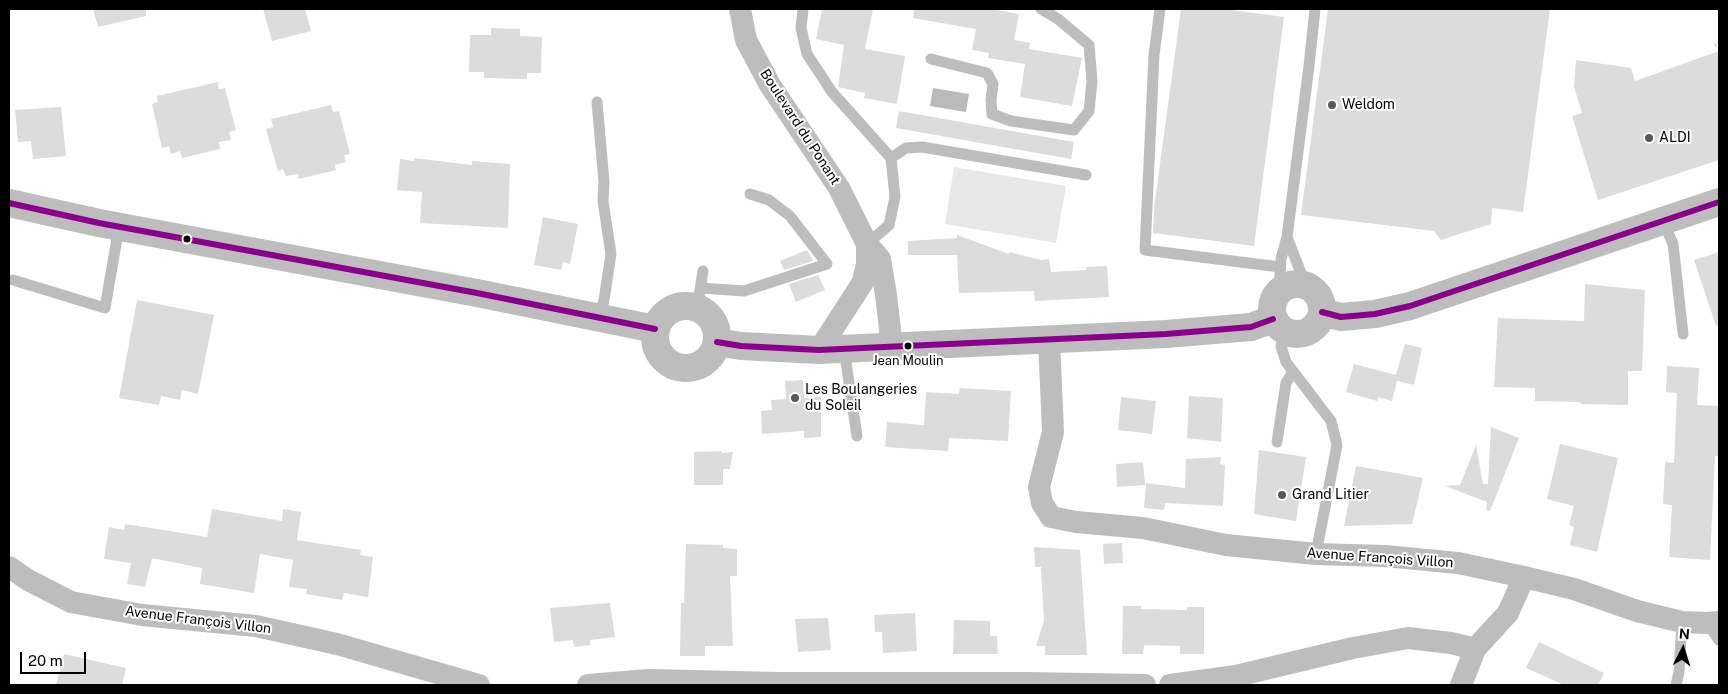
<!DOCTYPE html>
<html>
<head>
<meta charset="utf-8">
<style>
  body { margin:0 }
  #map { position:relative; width:1728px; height:694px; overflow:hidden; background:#fff; font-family:"Public Sans",sans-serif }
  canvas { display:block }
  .frame { position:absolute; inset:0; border:10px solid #000; pointer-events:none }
  .north { position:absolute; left:1658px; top:624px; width:50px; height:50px; -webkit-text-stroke:4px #fff; paint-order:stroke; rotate:5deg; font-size:14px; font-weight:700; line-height:20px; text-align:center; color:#000 }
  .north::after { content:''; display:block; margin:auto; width:18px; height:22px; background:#000; clip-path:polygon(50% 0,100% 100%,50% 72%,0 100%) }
  .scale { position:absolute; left:20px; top:652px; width:66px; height:22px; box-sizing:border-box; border:2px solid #000; border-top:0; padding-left:6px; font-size:15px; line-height:18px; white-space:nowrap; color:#000; -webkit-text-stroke:4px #fff; paint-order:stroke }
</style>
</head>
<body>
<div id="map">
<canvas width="1728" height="694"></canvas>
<div class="frame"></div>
<div class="north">N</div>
<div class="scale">20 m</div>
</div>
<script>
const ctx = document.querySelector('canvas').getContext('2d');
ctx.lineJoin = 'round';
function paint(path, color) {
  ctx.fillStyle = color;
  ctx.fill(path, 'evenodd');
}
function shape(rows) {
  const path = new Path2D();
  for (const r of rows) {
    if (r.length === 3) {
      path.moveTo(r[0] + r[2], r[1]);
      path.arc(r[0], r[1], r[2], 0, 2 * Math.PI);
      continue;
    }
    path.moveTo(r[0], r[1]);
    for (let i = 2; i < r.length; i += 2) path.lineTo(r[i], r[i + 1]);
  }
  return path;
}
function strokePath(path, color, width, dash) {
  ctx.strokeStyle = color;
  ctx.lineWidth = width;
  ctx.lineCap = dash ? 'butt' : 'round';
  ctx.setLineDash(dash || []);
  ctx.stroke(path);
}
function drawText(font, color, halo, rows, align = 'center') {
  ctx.font = font + ' "Public Sans",sans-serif';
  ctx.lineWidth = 4;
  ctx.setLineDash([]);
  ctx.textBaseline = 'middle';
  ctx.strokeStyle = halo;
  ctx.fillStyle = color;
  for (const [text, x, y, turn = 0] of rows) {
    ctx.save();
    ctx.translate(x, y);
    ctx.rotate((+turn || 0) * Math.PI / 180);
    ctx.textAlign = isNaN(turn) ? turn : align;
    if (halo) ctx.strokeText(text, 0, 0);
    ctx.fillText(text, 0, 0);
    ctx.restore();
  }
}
paint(shape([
  [954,167,1066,186,1056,243,945,224]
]), '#e8e8e8');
paint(shape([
  [933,88,969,94,966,112,930,106]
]), '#bababa');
paint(shape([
  [93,9,146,9,146,16,98,27],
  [263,9,305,9,311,31,272,41],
  [822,9,873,9,865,49,905,56,897,104,864,98,865,93,838,87,844,45,816,39],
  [914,9,991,9,1019,14,1014,40,1030,43,1029,49,1082,58,1072,106,1020,97,1025,64,988,58,989,53,972,50,976,29,913,18],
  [1181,9,1224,9,1284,17,1254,246,1153,233,1154,208],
  [1328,9,1550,9,1523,212,1492,208,1491,224,1441,240,1434,231,1301,215],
  [491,28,520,29,520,36,542,37,541,73,527,73,527,79,484,78,484,72,469,72,470,35,491,35],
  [1719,51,1719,160,1598,200,1572,116,1582,113,1574,87,1576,60,1631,68,1635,81],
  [218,82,219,89,225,88,236,130,229,132,231,140,219,142,220,149,182,158,180,151,171,154,169,146,162,148,152,104,158,102,157,96],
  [331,105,333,112,339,111,350,154,344,155,346,162,335,165,336,170,299,179,298,174,286,176,283,169,278,171,266,129,273,127,271,119],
  [61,107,66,156,33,159,31,141,18,142,15,110],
  [899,111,1074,142,1071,159,896,128],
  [414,158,472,165,472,161,510,164,508,228,420,223,422,192,397,190,400,159,414,161],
  [543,217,578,224,570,264,563,262,561,270,534,265],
  [957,235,1009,254,1009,252,1041,260,1049,259,1051,272,1086,270,1086,267,1107,266,1109,297,1035,301,1034,291,959,293,957,255,908,255,908,241,957,238],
  [807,250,813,261,784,270,780,261],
  [1719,252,1719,325,1716,326,1694,260],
  [818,275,825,290,796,302,789,284],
  [1585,284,1645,290,1642,371,1628,371,1628,405,1581,404,1580,402,1535,401,1535,388,1494,387,1498,318,1584,321],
  [137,300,214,315,198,394,182,390,180,400,161,396,159,405,119,398],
  [1405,344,1422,348,1414,385,1397,381,1392,401,1378,397,1377,401,1346,392,1354,364,1396,375],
  [1667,366,1699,368,1697,405,1719,406,1719,456,1715,456,1710,560,1669,557,1672,505,1663,504,1665,462,1674,463,1677,393,1666,392],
  [803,380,804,398,821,397,821,437,804,438,804,431,762,434,761,411,772,410,771,400,786,399,785,381],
  [960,388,1011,391,1008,441,949,438,948,451,885,447,887,422,924,425,926,392,959,394],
  [1189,396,1223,398,1221,442,1187,438],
  [1121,397,1156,401,1152,434,1118,430],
  [1491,427,1519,438,1490,511,1486,510,1487,502,1445,486,1460,485,1476,445,1483,484,1488,484],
  [1560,444,1618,458,1597,552,1570,545,1574,527,1569,525,1574,506,1547,499],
  [1259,450,1306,457,1296,521,1254,514],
  [722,451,722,453,733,452,730,469,723,469,723,485,694,485,694,452],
  [1221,457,1220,464,1225,465,1223,506,1165,503,1164,510,1144,508,1146,483,1185,488,1186,459],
  [1143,462,1145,485,1117,487,1116,464],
  [1356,466,1423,478,1412,524,1344,526],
  [212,509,282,521,283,509,301,512,297,540,361,550,360,555,373,557,368,597,344,593,342,600,306,594,307,589,289,587,293,560,260,554,254,593,200,584,202,568,152,558,145,587,127,584,131,563,104,559,109,527,124,530,125,524,207,537],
  [1122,543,1123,563,1104,564,1103,544],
  [686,544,723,545,723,548,737,549,737,576,730,576,733,646,705,646,705,656,680,656,681,603,684,603],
  [1034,547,1080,550,1087,655,1045,655,1045,646,1036,646,1044,621,1041,567,1035,567],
  [610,603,615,637,590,640,590,645,574,647,573,640,554,642,550,608],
  [1123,606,1141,606,1141,609,1187,610,1187,607,1204,607,1204,654,1180,654,1180,646,1144,645,1143,654,1122,654],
  [915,613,917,651,883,653,882,632,875,632,874,615],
  [828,618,831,650,798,652,795,619],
  [954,620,990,621,990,636,997,636,998,654,953,654],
  [1539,642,1604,673,1598,685,1564,685,1526,668],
  [64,654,126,668,122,685,56,685]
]), '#dcdcdc');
strokePath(shape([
  [1715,45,1719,43]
]), '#b8b8b8', 3, [1, 2.5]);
strokePath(shape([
  [803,9,801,28,807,54,832,92,891,158,895,197,889,225,867,244],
  [1160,9,1154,55,1145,250,1280,267],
  [931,59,987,73,993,84,991,100,992,114,1011,121,1074,130,1089,111,1092,81,1089,45,1058,19,1041,9],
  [597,102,604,182,603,201,611,254,604,300,599,318],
  [891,158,906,148,922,147,1086,175],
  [1663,221,1673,244,1683,334],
  [1287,237,1309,66,1315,9],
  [13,280,105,308,119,227],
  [701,288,744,291,827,264,790,216,769,200,750,194],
  [1279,291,1281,259,1287,237,1301,273,1303,286],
  [697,308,703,271],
  [1284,331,1281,346,1286,362,1331,421,1337,445,1316,554],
  [844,349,857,436],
  [1277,442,1286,383,1293,372],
  [1707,623,1719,640],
  [1676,685,1679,672,1682,622]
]), '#bdbdbd', 11);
strokePath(shape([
  [740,9,746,40,770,85,839,188,867,244],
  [1049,340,1053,432,1039,487,1042,503,1051,517,1076,522,1143,528,1226,545,1316,554,1385,556,1458,563,1524,577,1508,613,1475,649,1451,643,1408,638,1353,648,1236,676,1170,685],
  [819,350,863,282,867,264,867,244,880,259,886,295,892,347],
  [9,567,28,580,71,602,142,615,256,626,337,644,479,685],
  [1524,577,1574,589,1637,611,1682,622,1707,623,1719,622],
  [588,685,649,680,778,683,1027,683,1145,685],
  [1461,685,1475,649]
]), '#bdbdbd', 22);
strokePath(shape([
  [9,203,99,223,477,293,655,329],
  [1297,309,25],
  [686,337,31],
  [1322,312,1341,317,1375,314,1410,306,1719,202],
  [717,342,741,346,819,350,1166,334,1251,327,1273,319]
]), '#bdbdbd', 28);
strokePath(shape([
  [9,203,99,223,477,293,655,329],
  [1322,312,1341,317,1375,314,1410,306,1719,202],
  [717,342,741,346,819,350,1166,334,1251,327,1273,319]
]), '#8b008b', 6);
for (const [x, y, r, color] of [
  [1332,105,5,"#595959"],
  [1649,138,5,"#595959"],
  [187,239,4.5,"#000"],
  [908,346,4.5,"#000"],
  [795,398,5,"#595959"],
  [1282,495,5,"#595959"]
]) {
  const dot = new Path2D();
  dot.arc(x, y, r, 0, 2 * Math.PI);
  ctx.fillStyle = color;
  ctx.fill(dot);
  strokePath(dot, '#fff', 2);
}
drawText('13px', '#000', '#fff', [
  ["Jean Moulin",908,361]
]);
drawText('14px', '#000', '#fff', [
  ["Weldom",1342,105],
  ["ALDI",1659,138],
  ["Les Boulangeries",805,390],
  ["du Soleil",805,406],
  ["Grand Litier",1292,495]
], 'left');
drawText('14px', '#000', '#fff', [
  ["Boulevard du Ponant",800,127,57],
  ["Avenue François Villon",1380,558,4],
  ["Avenue François Villon",198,620,7]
]);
</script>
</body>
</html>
